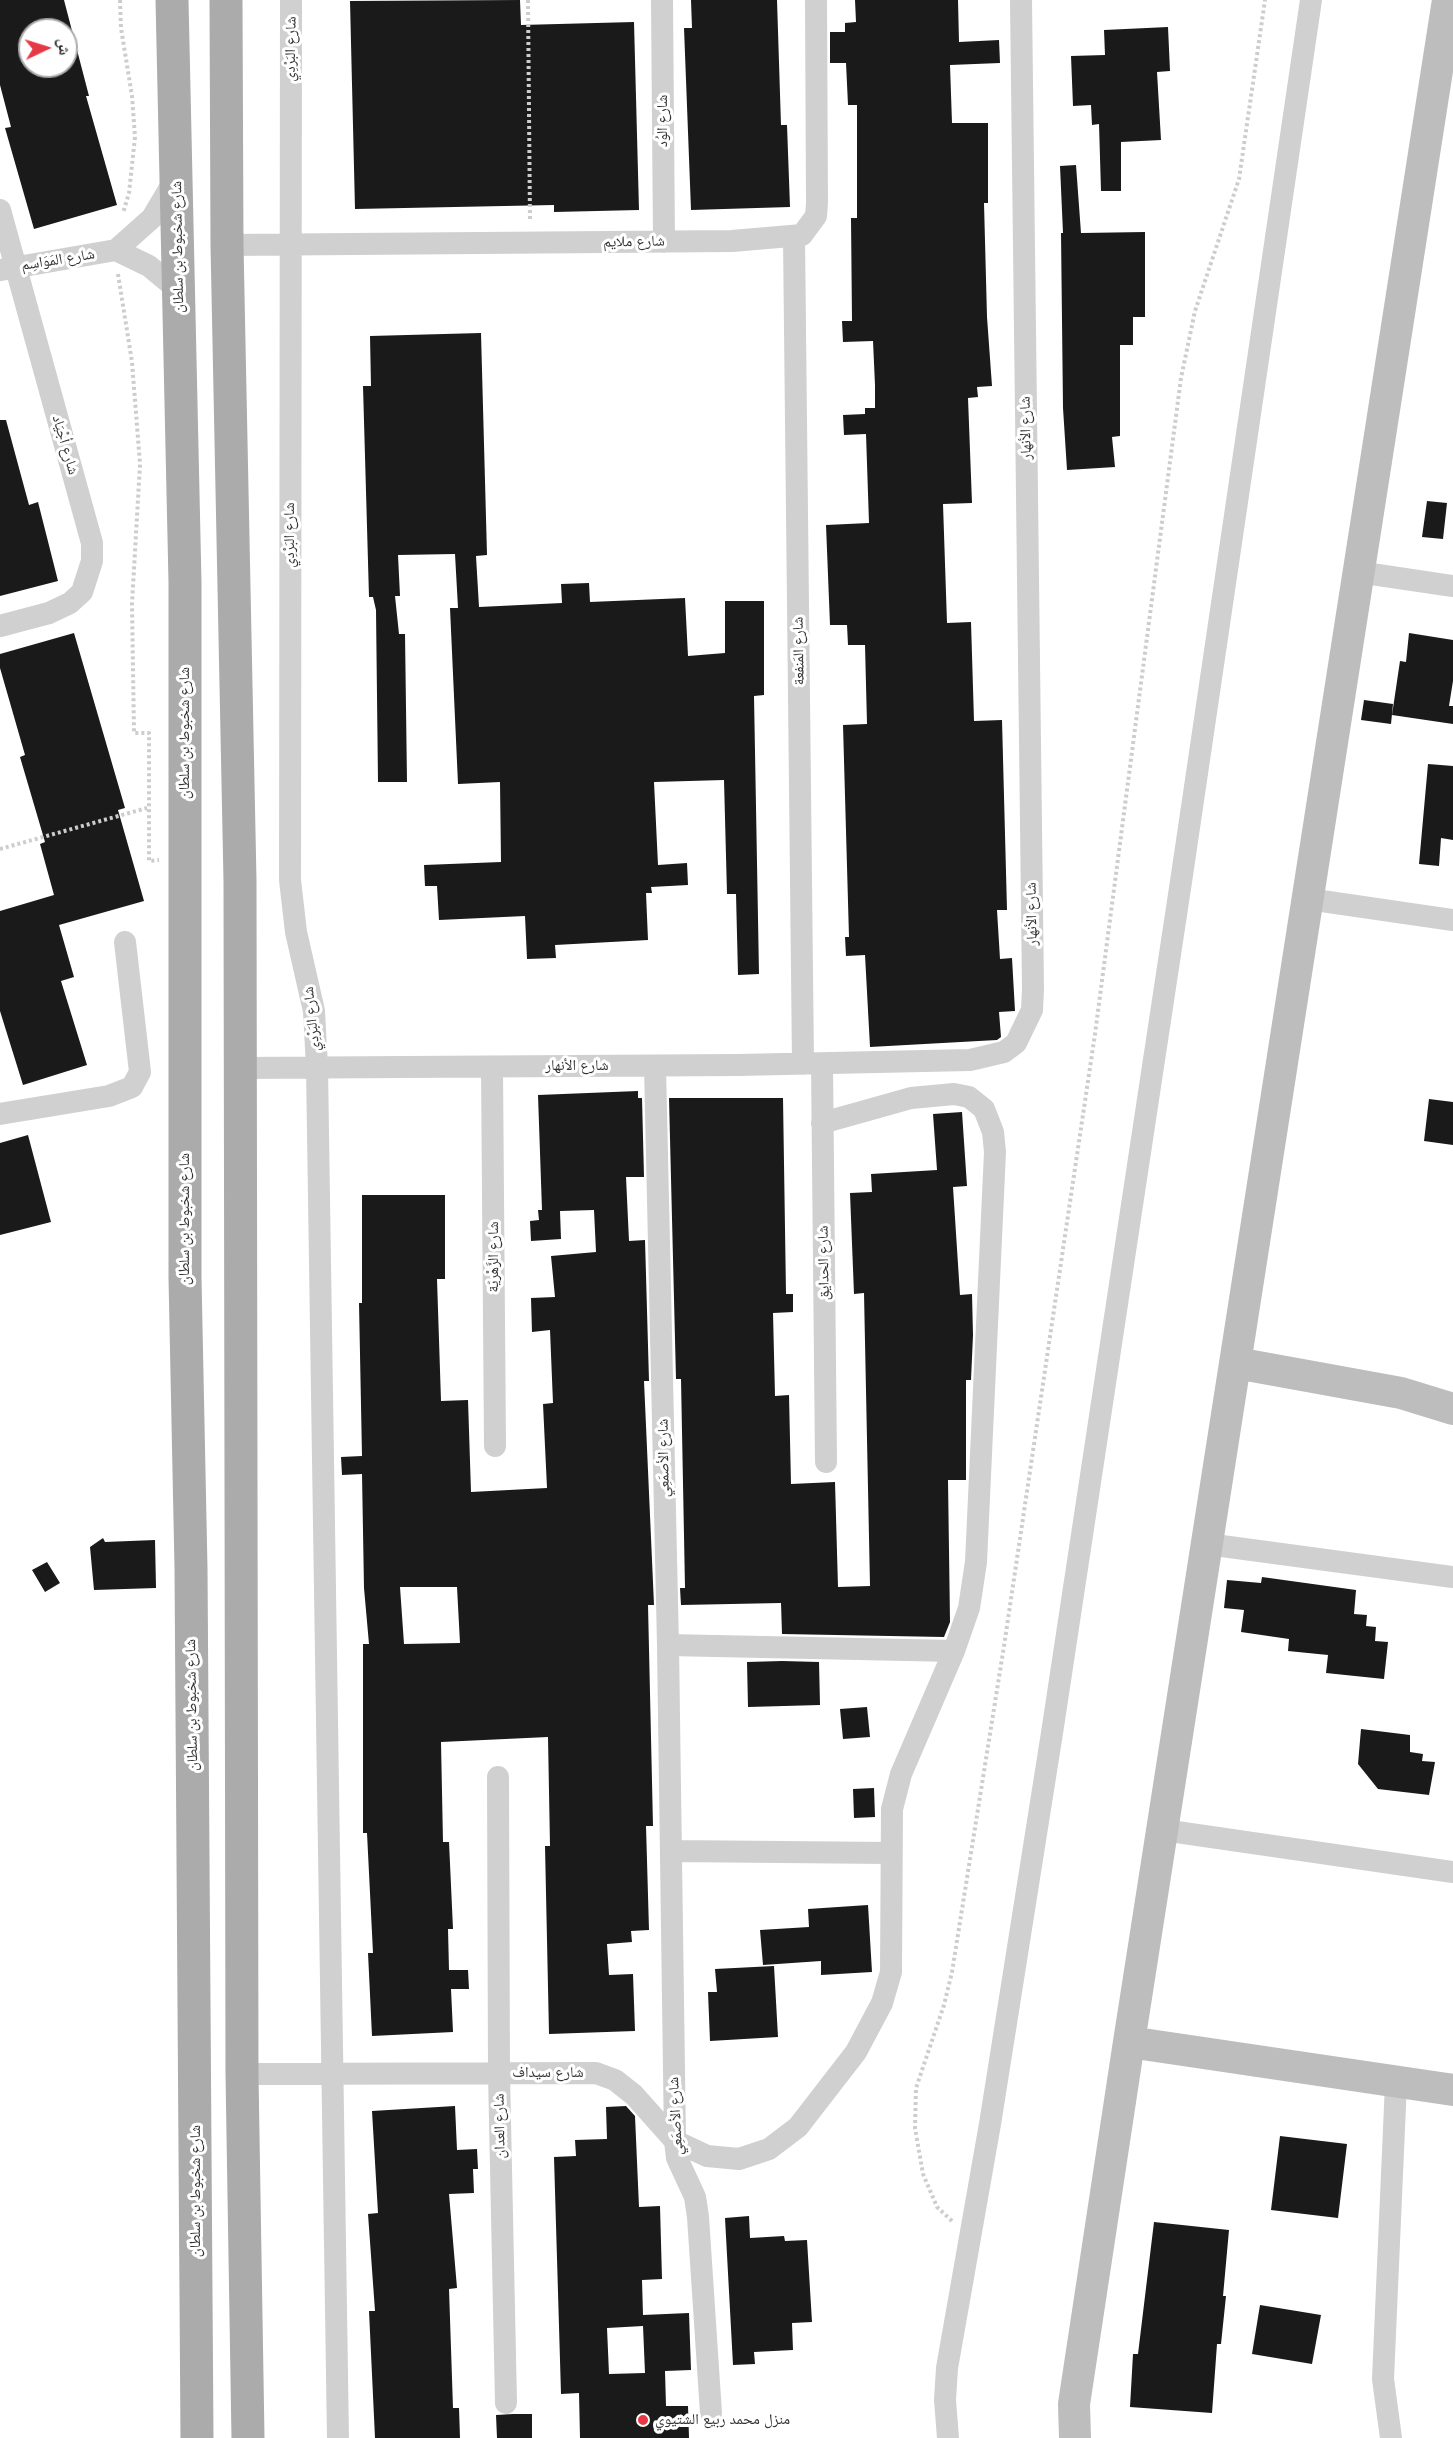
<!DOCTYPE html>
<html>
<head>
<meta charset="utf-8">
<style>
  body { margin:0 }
  #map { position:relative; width:1453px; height:2438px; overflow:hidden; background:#fff; font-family:Arial,"Noto Naskh Arabic",sans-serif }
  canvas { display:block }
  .north { position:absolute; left:18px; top:18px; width:60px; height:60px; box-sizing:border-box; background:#fff; border:2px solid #adadad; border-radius:50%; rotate:86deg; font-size:16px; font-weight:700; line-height:24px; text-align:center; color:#333 }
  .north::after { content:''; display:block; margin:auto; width:21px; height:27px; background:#e63946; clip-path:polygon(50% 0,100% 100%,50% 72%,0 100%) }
</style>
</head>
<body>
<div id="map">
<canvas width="1453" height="2438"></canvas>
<div class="north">ش</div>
</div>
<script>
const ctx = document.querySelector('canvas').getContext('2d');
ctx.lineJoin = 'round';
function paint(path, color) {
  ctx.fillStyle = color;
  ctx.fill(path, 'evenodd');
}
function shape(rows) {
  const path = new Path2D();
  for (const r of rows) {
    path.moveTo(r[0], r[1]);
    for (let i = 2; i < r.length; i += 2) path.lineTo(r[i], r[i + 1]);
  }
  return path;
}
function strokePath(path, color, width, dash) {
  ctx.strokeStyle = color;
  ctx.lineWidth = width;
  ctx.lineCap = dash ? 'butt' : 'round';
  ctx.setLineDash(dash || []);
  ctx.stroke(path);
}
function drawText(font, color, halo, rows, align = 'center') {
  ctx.font = font + ' Arial,"Noto Naskh Arabic",sans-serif';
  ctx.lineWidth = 6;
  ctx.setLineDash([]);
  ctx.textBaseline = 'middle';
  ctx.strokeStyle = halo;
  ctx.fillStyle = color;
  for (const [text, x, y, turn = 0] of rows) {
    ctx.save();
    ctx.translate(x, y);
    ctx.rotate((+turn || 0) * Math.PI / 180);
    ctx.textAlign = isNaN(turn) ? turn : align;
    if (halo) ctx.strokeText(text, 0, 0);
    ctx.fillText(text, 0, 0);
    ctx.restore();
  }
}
paint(shape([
  [0,0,64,0,89,96,86,96,117,205,34,229,5,128,11,127,0,85],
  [30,30,66,30,66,66,30,66],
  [520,0,521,25,634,22,639,210,554,212,554,205,355,209,350,1],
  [691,0,777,0,781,125,787,125,790,207,691,210,684,28,692,28],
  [855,0,958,0,959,42,999,40,1000,63,950,65,952,123,988,123,988,203,984,203,987,317,992,386,977,387,978,397,968,398,972,503,943,504,947,623,971,622,974,721,1002,720,1007,910,997,910,1000,959,1012,958,1015,1011,999,1012,1001,1037,997,1040,870,1047,865,955,846,956,845,937,849,937,843,725,867,724,865,645,848,645,847,625,830,625,826,525,869,523,866,434,844,435,843,415,865,414,865,408,875,408,875,385,873,341,843,342,842,321,852,321,851,218,857,218,857,105,848,105,846,63,830,63,830,32,845,32,845,23,856,22],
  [1168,27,1170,71,1157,72,1161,140,1121,142,1121,191,1101,191,1099,124,1092,125,1091,105,1073,106,1071,56,1105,55,1104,30],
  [1076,165,1081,233,1145,232,1145,317,1133,317,1133,345,1120,345,1120,436,1112,437,1115,467,1067,470,1063,408,1061,233,1063,233,1060,166],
  [481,333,487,555,476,556,479,607,562,603,561,584,589,583,590,602,685,598,688,656,725,653,725,601,764,601,764,695,754,696,759,974,738,975,736,894,727,894,724,780,654,782,658,865,687,863,688,885,651,887,652,893,646,893,648,940,555,945,556,958,527,959,525,916,439,920,437,886,425,886,424,865,501,862,500,782,458,784,450,608,458,608,455,554,398,555,400,596,395,596,399,634,405,634,407,782,378,782,376,610,373,597,369,597,363,386,371,386,370,336],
  [0,420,6,420,29,505,38,502,58,581,0,596],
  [1427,501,1447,503,1443,539,1422,537],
  [74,633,125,808,118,810,144,901,59,925,74,977,61,981,87,1065,23,1085,0,1011,0,911,54,895,40,844,45,842,20,757,25,755,0,668,0,654],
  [1409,633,1453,640,1453,681,1449,706,1453,706,1453,724,1392,715,1400,661,1406,662],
  [1364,700,1393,704,1391,724,1361,720],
  [1428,764,1453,766,1453,840,1441,838,1439,866,1419,864],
  [638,1091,638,1098,642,1098,644,1177,626,1177,629,1241,645,1240,649,1381,644,1381,654,1605,648,1605,653,1826,646,1826,649,1930,631,1931,632,1942,607,1944,609,1975,633,1974,635,2031,549,2034,545,1846,550,1846,548,1737,441,1742,443,1842,449,1842,453,1929,448,1929,449,1970,468,1970,469,1989,451,1989,453,2032,372,2036,368,1953,373,1953,367,1833,363,1833,363,1644,369,1644,364,1588,362,1474,342,1475,341,1457,362,1456,359,1303,362,1303,362,1195,445,1195,445,1279,437,1279,441,1401,468,1400,471,1492,547,1488,543,1404,553,1403,550,1330,532,1332,531,1298,555,1297,551,1256,596,1252,594,1210,560,1211,561,1239,531,1241,530,1221,539,1220,538,1210,542,1210,538,1095],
  [400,1587,457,1587,460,1643,404,1644],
  [669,1098,783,1098,786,1294,793,1294,793,1312,773,1313,775,1396,789,1395,791,1484,835,1482,838,1587,870,1586,864,1293,854,1294,850,1193,872,1192,871,1174,937,1170,933,1114,962,1112,967,1186,953,1187,960,1295,972,1294,973,1335,971,1380,966,1380,966,1480,948,1480,950,1622,944,1637,782,1634,781,1603,681,1605,680,1588,685,1588,681,1379,676,1379],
  [1429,1099,1453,1102,1453,1145,1424,1141],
  [28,1135,51,1222,0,1235,0,1143],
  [103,1538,105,1542,155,1540,156,1588,94,1590,90,1547],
  [47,1562,60,1583,45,1592,32,1570],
  [1262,1577,1356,1590,1354,1614,1367,1615,1366,1626,1376,1627,1375,1641,1388,1642,1384,1679,1326,1673,1328,1655,1288,1651,1289,1639,1241,1632,1244,1610,1224,1608,1227,1580,1261,1583],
  [782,1661,819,1662,820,1705,748,1707,747,1662],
  [867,1707,870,1737,843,1739,840,1709],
  [1361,1729,1410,1735,1410,1752,1423,1754,1422,1761,1435,1762,1429,1795,1378,1789,1358,1764],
  [874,1788,875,1817,854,1818,853,1789],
  [868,1905,872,1972,821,1975,821,1961,763,1965,760,1930,809,1927,808,1909],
  [774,1966,778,2037,710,2041,708,1992,717,1992,715,1969],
  [455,2106,457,2150,477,2149,478,2169,473,2169,474,2193,449,2194,457,2288,449,2289,453,2408,459,2408,460,2438,375,2438,369,2311,375,2311,368,2214,378,2213,372,2111],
  [626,2106,635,2116,639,2207,660,2206,662,2279,642,2280,643,2315,689,2313,691,2370,665,2371,666,2406,688,2406,689,2438,580,2438,579,2393,561,2394,554,2157,576,2156,575,2140,607,2139,606,2107],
  [643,2326,645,2373,609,2374,607,2328],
  [1280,2136,1347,2144,1338,2218,1271,2210],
  [749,2216,750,2238,784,2236,785,2241,807,2240,812,2322,792,2323,793,2350,754,2352,755,2364,733,2365,725,2218],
  [1154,2222,1229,2230,1223,2296,1226,2296,1221,2344,1217,2344,1212,2413,1130,2407,1133,2354,1138,2354],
  [1260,2305,1321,2315,1312,2364,1252,2354],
  [513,2414,532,2414,532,2438,497,2438,496,2415]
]), '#1a1a1a');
strokePath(shape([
  [120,0,121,28,132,96,135,137,129,193,123,213],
  [528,0,530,221],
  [118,274,132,362,140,464,132,604,134,733,149,733,149,861,159,860],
  [0,849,147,808],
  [952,2221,937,2207,923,2174,915,2128,916,2088,944,2005,952,1972,1004,1646,1095,1034,1181,378,1195,311,1239,179,1265,0]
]), '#cdcdcd', 4, [3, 3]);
strokePath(shape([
  [291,0,290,880,296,932,314,1011,317,1067,338,2438],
  [662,0,664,242],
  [0,210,92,543,92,561,82,592,70,603,49,613,0,626],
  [794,237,803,1064],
  [227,245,732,241,802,235,816,216,817,203,816,0],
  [116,250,149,266,178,290],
  [1,270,116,250,152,218,175,179],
  [1358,572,1453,586],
  [1308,899,1453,920],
  [822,1064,826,1462],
  [655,1066,668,1645,675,2141,677,2158,695,2197,698,2217,711,2413],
  [492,1067,495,1446],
  [239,1068,738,1065,970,1060,1004,1052,1016,1043,1032,1010,1033,989,1021,0],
  [0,1114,109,1096,132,1087,140,1072,125,942],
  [1207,1544,1453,1577],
  [668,1645,954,1651],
  [498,1777,499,2074,506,2403],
  [1163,1830,1453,1872],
  [672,1851,890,1853],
  [242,2074,596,2073,615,2080,634,2095,675,2141,707,2156,739,2159,769,2149,798,2127,856,2052,882,2003,891,1972,892,1809,901,1774,954,1651,969,1608,976,1562,995,1152,993,1132,984,1109,969,1097,954,1094,911,1098,822,1123],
  [948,2438,945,2400,947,2368,990,2124,1052,1733,1182,875,1311,0],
  [1391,2438,1383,2379,1396,2083]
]), '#d0d0d0', 22);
strokePath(shape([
  [1236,1363,1401,1393,1453,1409],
  [1129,2042,1453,2090],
  [1075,2438,1074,2404,1129,2042,1448,0]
]), '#bdbdbd', 32);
strokePath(shape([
  [172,0,185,582,185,1278,191,1568,197,2438],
  [226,0,227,245,240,881,242,2074,248,2438]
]), '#ababab', 33);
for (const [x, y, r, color] of [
  [643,2420,6,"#e63946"]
]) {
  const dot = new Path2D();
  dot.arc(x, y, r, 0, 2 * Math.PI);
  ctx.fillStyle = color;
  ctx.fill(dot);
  strokePath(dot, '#fff', 2);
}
drawText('15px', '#333', '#fff', [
  ["شارع البَرْدِي",291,49,-89],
  ["شارع الوُد",663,121,-90],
  ["شارع ملايم",634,242,-1],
  ["شارع شخبوط بن سلطان",178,247,-91],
  ["شارع المَوَاسِم",58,260,-9],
  ["شارع الأنهار",1026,428,-91],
  ["شارع أجْيَاد",65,445,74],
  ["شارع البَرْدِي",290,535,-90],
  ["شارع المَنفعة",799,651,-91],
  ["شارع شخبوط بن سلطان",185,733,-90],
  ["شارع الأنهار",1032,914,-91],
  ["شارع البَرْدِي",312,1019,-96],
  ["شارع الأنهار",577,1066],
  ["شارع شخبوط بن سلطان",185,1219,-90],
  ["شارع الزَّهْريّة",494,1257,-90],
  ["شارع الحدايق",824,1263,-91],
  ["شارع الأصمَعِي",664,1458,-91],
  ["شارع شخبوط بن سلطان",192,1705,-91],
  ["شارع سيداف",548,2073],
  ["شارع الأصمَعِي",676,2116,-93],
  ["شارع العدان",500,2126,-91],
  ["شارع شخبوط بن سلطان",196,2191,-90]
]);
drawText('15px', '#333', '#fff', [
  ["منزل محمد ربيع الشتيوي",655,2420]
], 'left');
</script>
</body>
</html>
